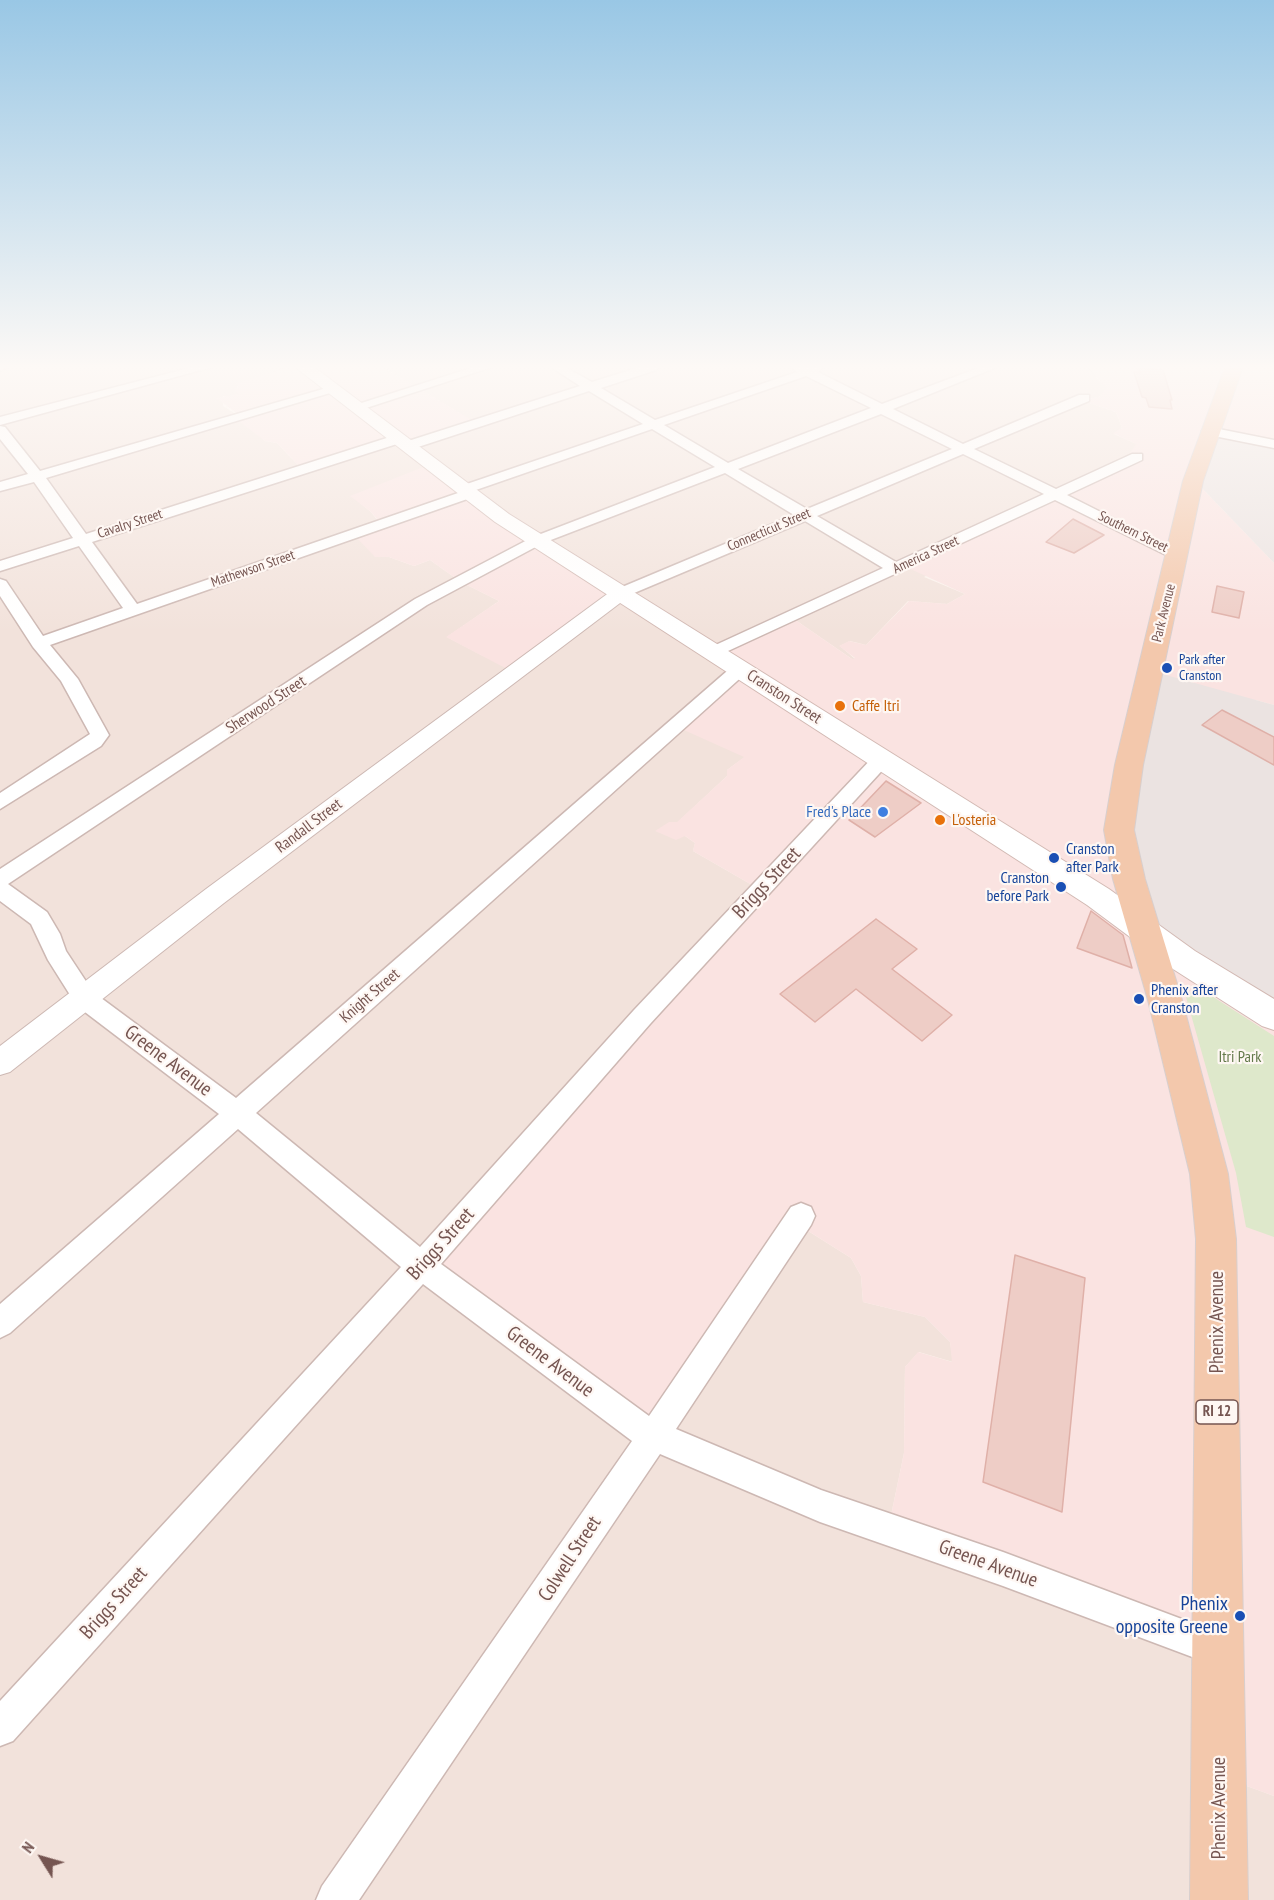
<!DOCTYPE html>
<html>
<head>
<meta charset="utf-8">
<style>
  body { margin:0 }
  #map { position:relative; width:1274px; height:1900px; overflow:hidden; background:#fbf2ec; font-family:"PT Sans Narrow",sans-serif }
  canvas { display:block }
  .north { position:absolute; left:12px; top:1828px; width:60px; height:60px; -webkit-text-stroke:4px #fef7f3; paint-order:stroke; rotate:307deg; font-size:16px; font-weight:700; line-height:24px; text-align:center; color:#755551 }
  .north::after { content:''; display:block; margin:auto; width:21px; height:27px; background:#755551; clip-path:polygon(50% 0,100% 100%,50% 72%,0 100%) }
</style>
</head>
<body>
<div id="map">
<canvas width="1274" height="1900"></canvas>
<div class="north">N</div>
</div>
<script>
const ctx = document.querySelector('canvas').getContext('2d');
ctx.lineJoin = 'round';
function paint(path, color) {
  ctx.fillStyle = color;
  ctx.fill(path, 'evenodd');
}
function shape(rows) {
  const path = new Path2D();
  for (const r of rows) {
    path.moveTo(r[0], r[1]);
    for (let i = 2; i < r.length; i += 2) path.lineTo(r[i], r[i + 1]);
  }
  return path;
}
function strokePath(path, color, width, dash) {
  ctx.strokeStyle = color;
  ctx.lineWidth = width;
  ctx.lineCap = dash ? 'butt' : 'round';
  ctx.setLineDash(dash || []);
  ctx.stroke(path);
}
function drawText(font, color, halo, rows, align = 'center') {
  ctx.font = font + ' "PT Sans Narrow",sans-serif';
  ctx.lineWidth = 4.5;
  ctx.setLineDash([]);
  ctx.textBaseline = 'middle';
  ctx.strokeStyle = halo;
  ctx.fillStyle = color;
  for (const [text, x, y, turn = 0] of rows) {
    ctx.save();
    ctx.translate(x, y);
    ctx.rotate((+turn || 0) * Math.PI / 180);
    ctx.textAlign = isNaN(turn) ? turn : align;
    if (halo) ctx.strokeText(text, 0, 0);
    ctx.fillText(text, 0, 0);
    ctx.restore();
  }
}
paint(shape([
  [0,367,287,367,237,385,238,394,230,397,223,396,223,406,239,416,265,441,277,443,301,468,474,422,383,367,1087,367,1107,388,1099,397,1081,400,1116,412,1122,428,1114,434,1137,444,1133,458,924,577,965,594,947,604,908,601,866,645,850,641,840,646,855,659,852,659,791,617,737,667,745,757,727,770,727,776,677,823,685,836,695,843,693,851,759,889,797,1224,851,1258,861,1276,863,1302,925,1317,950,1342,953,1362,919,1352,905,1367,904,1453,889,1525,1223,1644,1236,1782,1274,1796,1274,1900,0,1900],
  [351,495,556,640,483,656,447,637,499,601,461,582,430,560,414,566,389,557,382,526,371,512]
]), '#f2e2db');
paint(shape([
  [287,367,383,367,475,422,409,445,398,440,301,468,277,443,265,441,236,419,239,415,216,398,238,394,234,391,238,387,236,384],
  [1087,367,1274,367,1274,443,1196,482,1274,563,1274,705,1256,700,1274,1009,1274,1796,1236,1782,1229,1659,889,1525,904,1453,905,1367,918,1352,952,1362,950,1342,925,1317,863,1302,861,1276,851,1258,797,1224,658,1425,425,1269,759,889,693,851,695,843,685,836,676,840,655,831,669,822,677,822,727,776,727,770,744,757,675,726,736,669,717,653,791,617,852,659,855,658,839,646,849,641,866,645,909,601,947,604,965,594,904,566,1133,458,1130,453,1136,444,1113,433,1122,428,1116,412,1081,400,1099,397,1106,388],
  [431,464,616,590,511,671,446,637,499,601,461,582,430,560,414,566,389,557,375,557,355,536,382,525,371,512,350,496]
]), '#fae3e1');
paint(shape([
  [1212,434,1274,443,1274,563,1196,482],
  [1155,672,1274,705,1274,1009,1145,928,1129,854]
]), '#ebe3e1');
paint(shape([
  [1193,990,1204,991,1274,1036,1274,1237,1246,1227,1236,1173,1186,997]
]), '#dee8cb');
const building = shape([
  [1138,368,1163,370,1172,400,1170,400,1172,409,1149,407,1146,398,1142,397,1134,372,1140,373,1138,368],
  [1073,519,1104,535,1074,553,1046,542,1073,519],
  [1217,586,1244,592,1239,618,1212,612,1217,586],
  [1222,710,1274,737,1274,765,1202,725,1222,710],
  [886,781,921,803,875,837,849,820,886,781],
  [1091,911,1123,935,1132,968,1077,948,1091,911],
  [876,919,917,949,892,969,952,1015,922,1041,856,989,815,1022,780,994,876,919],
  [1015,1255,1085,1278,1062,1512,983,1482,1015,1255]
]);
paint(building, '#eecdc6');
strokePath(building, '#dfb0a8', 1.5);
const minor = shape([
  [0,367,7,367,0,371,0,367],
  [193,367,212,367,0,425,0,417,193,367],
  [474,367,492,367,360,410,355,411,349,407,474,367],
  [551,367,565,367,592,382,640,367,658,367,656,370,601,388,655,420,797,372,791,367,821,367,822,369,818,372,882,404,981,367,997,367,893,409,963,444,1079,395,1089,395,1089,401,974,449,1056,489,1132,454,1142,454,1142,460,1067,495,1186,555,1184,558,1172,558,1055,500,715,657,706,652,709,648,883,568,805,521,627,596,615,596,613,593,615,590,794,515,725,473,543,543,427,605,8,884,47,912,60,934,66,951,93,992,236,1098,734,665,746,665,749,669,746,673,256,1113,420,1247,634,1010,875,755,889,755,892,759,889,763,650,1024,441,1264,649,1416,791,1207,801,1203,811,1207,815,1216,811,1225,676,1429,821,1490,1003,1552,1219,1633,1231,1638,1236,1650,1231,1662,1219,1667,1003,1586,820,1522,660,1454,359,1900,316,1900,322,1886,632,1441,423,1284,13,1741,0,1746,0,1701,401,1267,238,1129,10,1333,0,1338,0,1304,219,1114,77,1006,48,960,31,924,0,901,0,869,415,599,533,537,715,467,652,429,473,491,473,497,50,645,78,679,109,735,101,746,0,809,0,793,90,734,61,681,33,647,0,596,0,579,6,581,43,636,123,608,79,546,0,571,0,561,73,538,34,482,0,491,0,482,28,474,0,439,0,426,5,427,40,471,330,387,338,387,340,390,46,478,86,534,393,436,398,435,405,439,403,442,92,542,137,604,458,493,458,487,643,424,589,391,412,449,402,449,400,446,402,443,580,386,551,367],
  [806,376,871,408,728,463,664,425,806,376],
  [881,414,952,449,807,509,738,469,881,414],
  [963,454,1044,494,896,562,817,516,963,454],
  [1209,427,1274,440,1274,448,1204,434,1202,431,1209,427]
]);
const tertiary = shape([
  [621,587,631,593,628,597,224,903,10,1072,0,1075,0,1046,206,889,614,589,621,587]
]);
const secondary = shape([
  [295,367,314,367,509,514,1109,889,1195,951,1274,999,1274,1030,1262,1026,1173,969,1087,905,495,522,295,367]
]);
const primary = shape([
  [1225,367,1243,367,1203,481,1143,765,1134,830,1145,879,1182,1000,1228,1174,1236,1239,1248,1900,1190,1900,1196,1239,1190,1174,1148,1000,1113,879,1104,830,1115,765,1183,481,1225,367]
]);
strokePath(minor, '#cdb8b3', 3);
strokePath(tertiary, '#cdb8b3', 2);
strokePath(secondary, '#d2b9b3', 2);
strokePath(primary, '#d8cfce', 2);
paint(minor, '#fff');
paint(tertiary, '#fff');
paint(secondary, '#fff');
paint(primary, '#f3c8ac');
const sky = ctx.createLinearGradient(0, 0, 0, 633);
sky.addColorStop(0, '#99c7e5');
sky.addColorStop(0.58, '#fdf9f6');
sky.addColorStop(1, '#fdf9f600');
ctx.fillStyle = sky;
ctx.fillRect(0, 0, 1274, 633);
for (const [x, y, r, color] of [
  [1167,668,6,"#1a4fb4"],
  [840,706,6,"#e8710a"],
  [883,812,6,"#3f7fe0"],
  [940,820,6,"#e8710a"],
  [1054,858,6,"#1a4fb4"],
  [1061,887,6,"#1a4fb4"],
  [1139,999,6,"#1a4fb4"],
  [1240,1616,6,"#1a4fb4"]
]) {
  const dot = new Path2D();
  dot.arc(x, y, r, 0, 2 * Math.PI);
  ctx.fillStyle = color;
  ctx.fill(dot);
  strokePath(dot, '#fef7f3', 2);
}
drawText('14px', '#755551', '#fef7f3', [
  ["Cavalry Street",130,524,-18],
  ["Connecticut Street",769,530,-23],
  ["Southern Street",1133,532,26],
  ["America Street",926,555,-25],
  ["Mathewson Street",253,569,-19],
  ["Park Avenue",1164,613,-76]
]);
drawText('14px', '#164399', '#fef7f3', [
  ["Park after",1179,660],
  ["Cranston",1179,676]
], 'left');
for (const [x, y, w] of [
  [1217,1412,42]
]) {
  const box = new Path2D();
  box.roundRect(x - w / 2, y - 12, w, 24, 4.5);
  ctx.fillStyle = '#fef7f3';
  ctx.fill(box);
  strokePath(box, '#755551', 1.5);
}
drawText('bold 15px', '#755551', null, [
  ["RI 12",1217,1412]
]);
drawText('16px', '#755551', '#fef7f3', [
  ["Cranston Street",784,697,33],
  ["Sherwood Street",266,705,-33],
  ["Randall Street",309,826,-37],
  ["Knight Street",370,996,-41]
]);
drawText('16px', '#c56008', '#fef7f3', [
  ["Caffe Itri",852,706],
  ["L'osteria",952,820]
], 'left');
drawText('16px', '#366cbe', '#fef7f3', [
  ["Fred's Place",871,812]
], 'right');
drawText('16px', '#164399', '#fef7f3', [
  ["Cranston",1066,849],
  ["after Park",1066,867],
  ["Cranston",1049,878,"right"],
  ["before Park",1049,896,"right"],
  ["Phenix after",1151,990],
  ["Cranston",1151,1008]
], 'left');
drawText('16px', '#63794a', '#fef7f3', [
  ["Itri Park",1240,1057]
]);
drawText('20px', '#755551', '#fef7f3', [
  ["Briggs Street",767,883,-47],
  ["Greene Avenue",168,1061,37],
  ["Briggs Street",441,1244,-48],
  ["Phenix Avenue",1217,1322,-90],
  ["Greene Avenue",550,1362,37],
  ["Colwell Street",570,1559,-57],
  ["Greene Avenue",988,1564,20],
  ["Briggs Street",114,1603,-48],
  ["Phenix Avenue",1219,1808,-90]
]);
drawText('20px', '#164399', '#fef7f3', [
  ["Phenix",1228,1604],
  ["opposite Greene",1228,1627]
], 'right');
</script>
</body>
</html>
